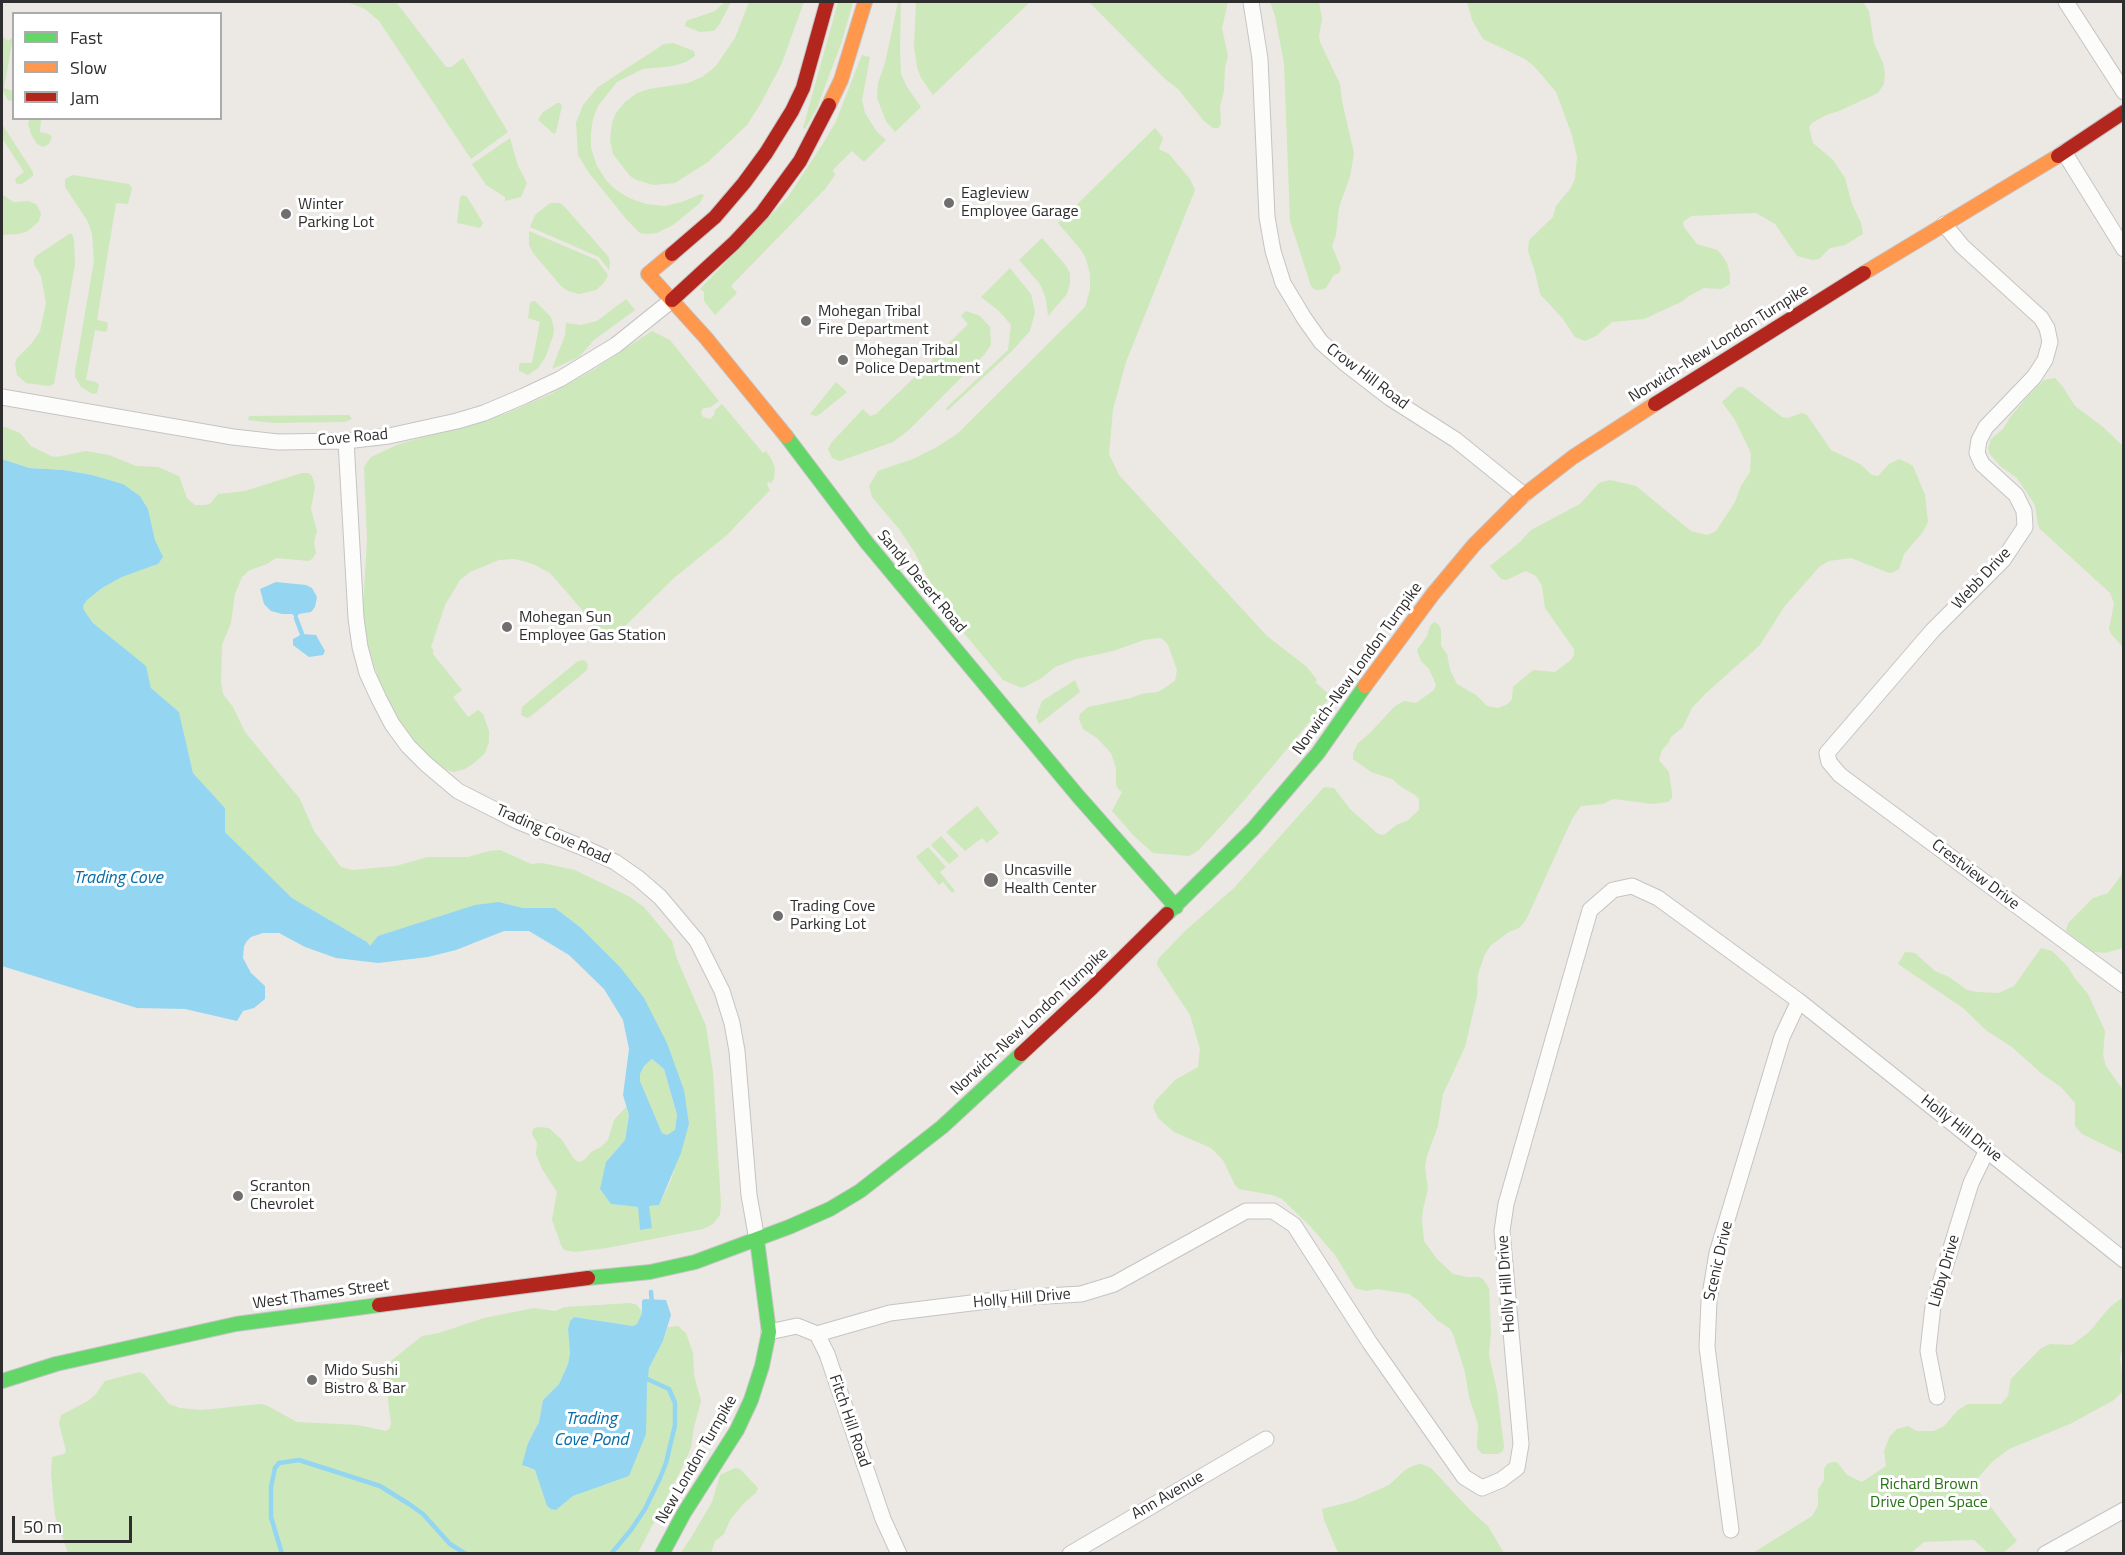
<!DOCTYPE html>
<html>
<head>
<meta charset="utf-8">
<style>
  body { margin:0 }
  #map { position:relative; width:2125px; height:1555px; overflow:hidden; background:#ece8e4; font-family:"Titillium Web",sans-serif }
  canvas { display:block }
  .frame { position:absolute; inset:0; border:3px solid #2e2e2e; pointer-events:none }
  .legend { position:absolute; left:12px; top:12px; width:210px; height:108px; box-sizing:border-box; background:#fff; border:2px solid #ababab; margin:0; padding:8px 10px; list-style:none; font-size:18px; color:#2e2e2e }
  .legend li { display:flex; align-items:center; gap:12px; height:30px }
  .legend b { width:30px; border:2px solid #ababab }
  .scale { position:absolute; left:12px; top:1516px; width:120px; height:27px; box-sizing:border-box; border:3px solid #2e2e2e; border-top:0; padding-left:8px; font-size:18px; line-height:21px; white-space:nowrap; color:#2e2e2e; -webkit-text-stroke:4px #fff; paint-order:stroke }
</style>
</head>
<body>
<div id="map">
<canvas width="2125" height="1555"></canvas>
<div class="frame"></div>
<ul class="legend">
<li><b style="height:8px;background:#63d668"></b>Fast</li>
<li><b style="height:8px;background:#ff974d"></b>Slow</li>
<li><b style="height:8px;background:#b3261e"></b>Jam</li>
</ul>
<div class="scale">50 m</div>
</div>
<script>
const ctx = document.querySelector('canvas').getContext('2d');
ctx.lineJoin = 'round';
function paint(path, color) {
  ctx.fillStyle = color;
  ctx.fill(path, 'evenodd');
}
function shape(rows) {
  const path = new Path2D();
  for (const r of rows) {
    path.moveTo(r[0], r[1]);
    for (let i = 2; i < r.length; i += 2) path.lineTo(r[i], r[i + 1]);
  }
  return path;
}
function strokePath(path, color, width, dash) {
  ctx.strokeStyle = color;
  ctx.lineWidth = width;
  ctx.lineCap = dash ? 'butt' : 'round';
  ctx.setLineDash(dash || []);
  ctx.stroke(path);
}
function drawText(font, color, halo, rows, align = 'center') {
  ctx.font = font + ' "Titillium Web",sans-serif';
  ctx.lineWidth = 6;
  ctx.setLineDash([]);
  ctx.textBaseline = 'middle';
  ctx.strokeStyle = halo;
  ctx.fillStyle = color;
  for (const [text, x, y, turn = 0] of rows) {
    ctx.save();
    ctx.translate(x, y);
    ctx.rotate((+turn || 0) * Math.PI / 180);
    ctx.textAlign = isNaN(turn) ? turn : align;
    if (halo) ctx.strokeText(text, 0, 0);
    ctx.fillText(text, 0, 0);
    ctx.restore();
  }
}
paint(shape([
  [347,2,396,2,446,67,451,67,463,58,508,132,471,159,379,21,365,9],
  [725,2,731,2,719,25,714,31,700,32,685,26,686,21,715,11],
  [749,2,804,2,781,65,761,103,747,125,708,162,675,183,653,185,637,180,630,176,613,154,610,140,612,123,616,113,625,102,637,93,649,89,688,83,702,77,715,67,735,38],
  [838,2,853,2,842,41,817,108,805,129,803,128],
  [898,2,901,2,900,50,901,74,907,87,921,107,895,132,886,121,877,98,878,83,885,63],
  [916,2,1030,2,933,95,921,78,917,67,914,47],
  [1089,2,1228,2,1222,28,1228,56,1225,67,1224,91,1220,107,1221,124,1218,128,1213,128,1204,121,1178,89,1165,79],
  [1270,2,1319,2,1322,19,1319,36,1320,42,1340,84,1342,101,1354,153,1350,177,1339,207,1336,235,1332,246,1341,268,1339,273,1334,275,1326,288,1320,290,1315,290,1311,286,1290,221,1284,63,1275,16],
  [1467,2,1863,2,1869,11,1874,43,1883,63,1885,73,1884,84,1878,93,1839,111,1826,115,1812,123,1809,127,1813,143,1833,160,1845,178,1852,204,1861,223,1863,234,1845,245,1830,248,1819,259,1813,260,1797,256,1775,224,1756,213,1691,216,1683,222,1684,227,1697,244,1717,250,1721,254,1727,263,1730,274,1730,284,1721,289,1704,288,1689,296,1681,302,1644,319,1612,322,1596,336,1585,341,1575,337,1563,319,1540,294,1535,272,1528,251,1529,240,1553,217,1556,206,1570,189,1575,179,1577,157,1572,135,1556,92,1534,66,1525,59,1483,39,1472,20],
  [2,36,8,41,13,37,4,88,13,91,13,99,11,101,8,100,2,90],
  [673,43,694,51,695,56,686,62,673,66,643,69,617,82,598,106,593,119,591,132,591,148,597,166,606,180,615,189,629,198,646,204,665,206,682,202,701,194,704,195,700,203,673,225,657,233,647,234,640,233,627,220,589,173,578,155,576,123,583,105,598,87,664,44],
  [862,55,870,57,862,100,865,113,877,132,886,140,864,162,852,151,833,170,835,175,825,189,731,286,737,293,715,315,704,301,704,292,700,289,788,197,824,142,836,121],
  [557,103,560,103,562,106,556,132,554,134,538,120,542,113],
  [30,119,41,119,40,132,49,134,52,137,49,144,43,147,37,144,31,134,28,123],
  [2,124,33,172,33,176,22,184,17,184,15,181,16,178,24,172,2,138],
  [1155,128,1163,138,1159,149,1169,154,1190,179,1195,190,1126,362,1113,409,1109,454,1119,475,1267,636,1307,667,1317,680,1315,682,1331,696,1241,804,1199,850,1189,856,1153,853,1134,836,1112,811,1122,792,1118,789,1116,784,1116,768,1111,753,1097,738,1083,729,1079,719,1080,714,1088,707,1131,698,1141,694,1158,692,1175,681,1177,670,1168,645,1165,641,1160,638,1144,640,1113,651,1076,659,1055,667,1042,678,1022,688,1003,680,943,608,915,553,899,529,872,497,869,486,878,471,913,459,937,447,957,434,1085,307,1090,290,1090,274,1086,259,1081,250,1058,223],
  [510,138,518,166,527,183,521,197,505,201,505,197,486,185,472,164],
  [73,175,129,184,132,188,128,204,116,203,97,320,107,322,108,326,106,332,95,330,86,380,96,382,99,385,97,393,93,394,81,387,75,377,75,371,94,261,92,233,87,220,65,187,65,179],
  [2,194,13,202,28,201,36,204,41,213,39,221,28,231,19,234,2,235],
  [463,195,467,197,483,223,480,228,457,223,460,197],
  [550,203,559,203,563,205,608,256,610,262,609,270,599,257,530,227,535,215],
  [529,231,597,260,608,275,604,283,596,290,579,294,568,291,561,286,533,253,529,245],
  [69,234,72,234,74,240,75,265,54,384,49,386,26,383,17,375,15,364,17,358,32,343,40,331,46,303,41,276,34,264,34,259,36,256],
  [1042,238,1067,267,1070,274,1070,283,1067,294,1048,316,1046,299,1040,284,1019,260],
  [1010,268,1031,294,1035,312,1030,331,1011,352,947,411,946,408,1008,350,1011,325,999,311,981,297],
  [626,299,635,310,594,340,579,357,552,369,565,335,566,323,581,325,597,321],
  [533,301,535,301,551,317,554,329,553,336,545,358,538,368,528,375,519,371,519,365,520,363,532,363,540,322,528,318,530,303],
  [966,311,980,316,990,327,991,345,984,355,910,429,893,442,840,461,832,458,828,449,831,443,863,409,870,416,876,414,918,374,968,324,961,316],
  [652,331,670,340,719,401,711,407,702,409,701,413,703,417,710,419,714,415,715,410,722,404,763,453,766,451,772,460,775,469,774,479,771,483,768,482,767,485,770,490,727,535,674,578,625,626,618,629,604,630,597,627,550,573,533,564,515,559,499,560,470,572,460,580,445,605,431,647,433,649,433,654,462,690,453,697,468,717,478,710,483,714,489,731,489,742,485,753,473,764,465,769,454,772,446,770,433,761,418,746,398,718,379,681,367,643,363,608,367,539,364,467,371,457,399,444,505,414,549,395,596,368],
  [2055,378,2063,387,2075,406,2103,427,2123,446,2123,647,2111,634,2109,629,2114,603,2110,593,2040,529,2038,525,2035,505,2017,478,2000,466,1990,454,1988,449,1991,439,2003,429,2011,416,2029,395,2044,380],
  [836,382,847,392,820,414,816,416,810,414],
  [1738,387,1743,387,1782,417,1787,418,1802,413,1807,415,1831,450,1860,464,1872,475,1878,476,1889,464,1899,459,1908,463,1913,466,1925,495,1928,522,1923,532,1904,554,1899,569,1894,572,1889,573,1851,558,1829,561,1820,566,1784,607,1760,645,1705,694,1692,708,1683,727,1671,737,1669,742,1662,750,1659,760,1669,772,1672,792,1672,798,1668,802,1653,804,1613,799,1603,804,1581,806,1572,819,1526,920,1519,928,1509,932,1491,945,1485,954,1478,974,1477,996,1465,1047,1443,1094,1438,1126,1427,1156,1425,1167,1428,1189,1423,1209,1422,1219,1424,1241,1437,1259,1453,1274,1467,1277,1478,1277,1483,1279,1489,1288,1491,1332,1489,1355,1497,1391,1504,1446,1503,1451,1498,1454,1482,1454,1477,1448,1478,1424,1469,1397,1465,1372,1453,1334,1450,1329,1437,1320,1418,1300,1409,1294,1377,1289,1366,1291,1355,1288,1335,1255,1310,1226,1282,1199,1272,1195,1239,1189,1235,1185,1223,1160,1211,1148,1174,1132,1158,1118,1153,1107,1156,1100,1175,1080,1198,1067,1200,1049,1190,1015,1157,965,1158,959,1185,931,1235,887,1324,787,1334,788,1350,809,1378,834,1384,835,1396,825,1407,821,1419,810,1419,799,1415,795,1400,786,1392,779,1371,772,1353,759,1353,753,1358,743,1370,733,1395,706,1404,701,1416,703,1434,690,1436,685,1434,680,1429,669,1421,661,1417,650,1427,636,1430,626,1434,622,1439,625,1441,630,1441,646,1447,654,1450,670,1457,684,1476,695,1487,706,1498,708,1508,704,1512,699,1513,687,1533,670,1555,672,1572,659,1574,654,1574,649,1545,608,1542,586,1536,576,1526,571,1506,580,1501,579,1490,566,1520,542,1531,530,1580,504,1599,483,1610,480,1636,486,1691,531,1707,535,1716,531,1735,502,1741,486,1750,472,1751,454,1749,449,1735,420,1722,402],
  [349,415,352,419,345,422,273,423,248,420,249,416],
  [5,427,20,433,31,446,51,456,56,457,86,451,109,455,136,466,158,467,179,476,187,498,195,505,206,505,211,503,218,494,245,491,302,473,308,473,312,476,315,486,311,509,317,531,314,542,316,553,313,558,309,561,276,558,267,564,250,570,242,577,235,594,231,623,222,645,221,682,223,694,233,707,245,732,300,799,314,831,341,867,352,870,396,866,428,857,468,857,489,851,500,850,531,864,542,863,575,870,630,897,644,907,672,941,677,959,706,1026,713,1072,721,1204,720,1215,713,1224,703,1229,607,1248,575,1252,564,1250,561,1245,552,1220,557,1192,542,1169,536,1154,537,1143,532,1134,533,1129,538,1127,549,1128,562,1140,574,1159,579,1162,584,1160,591,1152,601,1147,608,1140,614,1120,626,1107,629,1114,625,1140,606,1162,611,1204,638,1207,640,1229,649,1206,659,1205,671,1180,689,1124,620,967,580,927,555,908,523,908,499,902,369,948,367,942,292,898,225,832,225,808,193,773,179,712,151,688,145,666,93,623,84,610,83,606,87,600,102,588,122,577,158,564,162,557,155,540,148,509,140,496,123,484,92,475,64,470,29,468,2,459,2,428],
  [584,660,588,664,587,670,531,716,527,718,521,715,522,707,578,661],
  [1075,680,1080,692,1039,724,1036,717,1042,701],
  [977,806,999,833,987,843,982,838,965,851,946,832],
  [941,836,959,856,949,864,931,845],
  [928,847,946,867,940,872,955,891,952,893,943,882,939,885,916,857],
  [2123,873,2123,948,2105,953,2094,952,2066,931,2068,923,2093,898,2108,893],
  [2041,948,2052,951,2068,967,2074,977,2088,994,2105,1031,2103,1055,2106,1066,2123,1090,2123,1154,2082,1134,2075,1126,2075,1103,2061,1087,2042,1074,2012,1047,1987,1031,1963,1008,1898,964,1905,952,1915,953,1935,971,1949,977,1967,990,1977,992,1999,993,2014,986],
  [652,1059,664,1069,677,1116,675,1131,667,1135,662,1133,654,1115,640,1081,640,1074,644,1066],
  [2123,1297,2123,1346,2120,1358,2123,1383,2122,1392,2114,1400,2070,1424,2009,1449,1992,1462,1976,1480,1977,1489,2017,1541,2003,1553,1988,1553,1974,1540,1924,1542,1911,1553,1753,1553,1812,1516,1818,1506,1818,1490,1824,1480,1824,1469,1827,1464,1832,1462,1837,1462,1847,1475,1862,1482,1886,1466,1884,1451,1890,1436,1897,1429,1908,1426,1917,1431,1934,1431,1944,1426,1958,1410,1968,1404,2001,1404,2008,1396,2011,1379,2040,1349,2050,1344,2072,1345,2089,1332,2110,1307],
  [631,1303,637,1305,642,1312,637,1325,633,1326,574,1317,570,1321,568,1329,570,1353,568,1364,559,1384,543,1400,539,1422,528,1443,525,1467,535,1470,547,1506,556,1510,573,1496,629,1476,649,1368,663,1341,668,1327,678,1326,686,1333,693,1353,694,1375,701,1401,694,1427,691,1448,684,1464,638,1553,68,1553,55,1516,51,1474,52,1457,64,1454,66,1451,59,1423,61,1415,88,1401,96,1394,105,1381,139,1372,144,1374,169,1404,180,1408,202,1410,260,1404,266,1405,297,1422,358,1425,386,1431,390,1428,391,1423,388,1401,388,1384,385,1374,386,1368,392,1360,422,1336,439,1333,484,1318,534,1308,555,1311,565,1307],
  [1421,1464,1431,1468,1471,1511,1488,1526,1504,1553,1338,1553,1324,1520,1322,1509,1353,1501,1389,1485,1405,1470,1415,1465],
  [735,1468,740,1469,758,1488,756,1493,744,1503,730,1520,724,1534,715,1541,711,1553,680,1554,692,1536,712,1502,720,1475]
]), '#cde8bb');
paint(shape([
  [2,459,29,468,64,470,92,475,123,484,140,496,148,509,155,540,163,557,158,564,122,577,102,588,87,600,83,606,84,610,93,623,146,666,151,688,179,712,193,773,225,808,225,832,292,898,367,942,370,946,378,936,475,905,499,902,523,908,555,908,580,927,620,967,644,998,667,1043,684,1090,689,1124,681,1153,659,1205,649,1206,652,1228,640,1230,638,1207,611,1204,600,1189,606,1162,625,1140,629,1115,623,1095,629,1049,623,1020,604,989,569,955,529,931,504,931,456,950,428,957,378,963,336,958,305,947,279,933,263,933,251,937,247,941,244,946,243,958,251,973,265,986,265,999,254,1008,243,1011,237,1021,185,1009,137,1008,2,966],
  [652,1059,664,1069,677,1115,675,1130,667,1135,662,1133,640,1081,640,1074,644,1066],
  [276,582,306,585,312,588,317,597,315,607,311,612,299,614,296,618,292,614,282,614,271,611,264,604,260,589],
  [302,634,316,635,325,651,323,655,309,657,293,645,293,639],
  [644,1299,666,1300,671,1315,663,1341,649,1368,647,1385,646,1434,629,1476,573,1496,556,1510,551,1509,547,1506,535,1470,522,1465,528,1443,539,1422,543,1400,559,1384,568,1364,570,1353,568,1329,570,1321,574,1317,633,1326,637,1324,642,1313,642,1301]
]), '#94d6f1');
strokePath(shape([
  [296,618,302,634],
  [651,1292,652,1305],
  [282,1554,271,1517,271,1487,275,1468,279,1463,299,1460,380,1486,409,1504,423,1514,450,1544,466,1554],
  [611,1554,631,1530,645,1509,660,1478,666,1463,675,1425,675,1403,669,1389,645,1378]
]), '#94d6f1', 4.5);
const street = shape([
  [1251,2,1260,59,1267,217,1273,251,1283,283,1304,318,1321,342,1346,364,1390,398,1456,440,1524,495],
  [2066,2,2124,92],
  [2064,152,2124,249],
  [1944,224,1962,246,2041,318,2047,328,2050,342,2045,360,2034,377,1986,427,1979,440,1977,453,1982,464,2016,495,2024,511,2025,527,2003,560,1933,630,1827,753,1829,762,1840,775,2124,985],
  [2,397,233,437,278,442,346,441,389,436,457,421,484,413,524,396,560,379,616,345,672,300],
  [346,441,356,618,360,647,367,673,379,699,392,724,408,746,426,764,458,791,517,821,589,850,615,862,638,878,660,897,697,941,722,991,732,1023,737,1051,749,1195,757,1240],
  [769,1332,797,1326,817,1334,827,1354,883,1519,899,1554],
  [817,1334,890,1313,1012,1298,1081,1294,1114,1284,1246,1211,1273,1211,1294,1225,1370,1343,1464,1477,1482,1488,1501,1480,1517,1468,1521,1444,1502,1231,1506,1204,1590,910,1613,890,1632,886,1658,898,1799,1001,2124,1260],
  [1937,1397,1928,1351,1933,1306,1971,1183,1987,1150],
  [1731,1530,1707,1347,1709,1301,1717,1253,1782,1037,1799,1001],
  [1070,1554,1266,1439],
  [2045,1554,2124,1510]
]);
const fast = shape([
  [786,436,867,543,1078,796,1176,907],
  [1167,914,1253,829,1318,753,1365,686],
  [588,1278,650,1272,695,1262,789,1227,830,1209,860,1191,942,1127,1021,1054],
  [2,1381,56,1364,236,1324,379,1305],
  [662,1554,684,1513,737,1430,751,1400,762,1366,769,1332,757,1240]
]);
const slow = shape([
  [829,105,841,80,865,2],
  [672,254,648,274,706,338,786,436],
  [1864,273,2058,156],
  [1365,686,1433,594,1474,545,1524,495,1573,457,1655,404]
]);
const jam = shape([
  [2058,156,2124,112],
  [672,254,715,217,744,183,766,153,792,111,803,88,827,2],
  [672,300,734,243,762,213,800,161,829,105],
  [1655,404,1864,273],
  [1021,1054,1092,988,1167,914],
  [379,1305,588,1278]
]);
strokePath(street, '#c5c4c5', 17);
strokePath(fast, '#c5c4c5', 16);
strokePath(slow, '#c5c4c5', 16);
strokePath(jam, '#c5c4c5', 16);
strokePath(street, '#fcfcfb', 15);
strokePath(fast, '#63d668', 14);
strokePath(slow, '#ff974d', 14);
strokePath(jam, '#b3261e', 14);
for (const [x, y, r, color] of [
  [949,203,6,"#706f6e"],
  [286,214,6,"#706f6e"],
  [806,321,6,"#706f6e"],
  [843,360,6,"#706f6e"],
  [507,627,6,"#706f6e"],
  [991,880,8,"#706f6e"],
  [778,916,6,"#706f6e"],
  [238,1196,6,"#706f6e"],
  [312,1380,6,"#706f6e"]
]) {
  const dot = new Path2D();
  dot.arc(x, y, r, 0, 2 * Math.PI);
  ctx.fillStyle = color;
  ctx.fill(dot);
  strokePath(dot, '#fff', 2);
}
drawText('16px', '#2e2e2e', '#fff', [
  ["Eagleview",961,194],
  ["Employee Garage",961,212],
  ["Winter",298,205],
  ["Parking Lot",298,223],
  ["Mohegan Tribal",818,312],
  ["Fire Department",818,330],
  ["Mohegan Tribal",855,351],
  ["Police Department",855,369],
  ["Mohegan Sun",519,618],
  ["Employee Gas Station",519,636],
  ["Uncasville",1004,871],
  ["Health Center",1004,889],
  ["Trading Cove",790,907],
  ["Parking Lot",790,925],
  ["Scranton",250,1187],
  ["Chevrolet",250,1205],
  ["Mido Sushi",324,1371],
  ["Bistro & Bar",324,1389]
], 'left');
drawText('16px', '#2e2e2e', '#fff', [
  ["Norwich-New London Turnpike",1719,344,-32],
  ["Crow Hill Road",1367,377,37],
  ["Cove Road",353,438,-5],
  ["Webb Drive",1982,579,-47],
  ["Sandy Desert Road",921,582,50],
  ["Norwich-New London Turnpike",1358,669,-54],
  ["Trading Cove Road",553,835,24],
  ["Crestview Drive",1975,875,37],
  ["Norwich-New London Turnpike",1030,1022,-43],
  ["Holly Hill Drive",1961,1129,38],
  ["Scenic Drive",1719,1261,-77],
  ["Libby Drive",1945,1271,-74],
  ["Holly Hill Drive",1507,1284,-94],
  ["West Thames Street",321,1295,-8],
  ["Holly Hill Drive",1022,1299,-5],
  ["Fitch Hill Road",849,1421,71],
  ["New London Turnpike",697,1460,-60],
  ["Ann Avenue",1168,1496,-30]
]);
drawText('16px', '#287117', '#fff', [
  ["Richard Brown",1929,1485],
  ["Drive Open Space",1929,1503]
]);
drawText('italic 18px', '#066eaa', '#fff', [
  ["Trading Cove",118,879],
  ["Trading",591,1420],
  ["Cove Pond",591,1441]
]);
</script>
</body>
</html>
